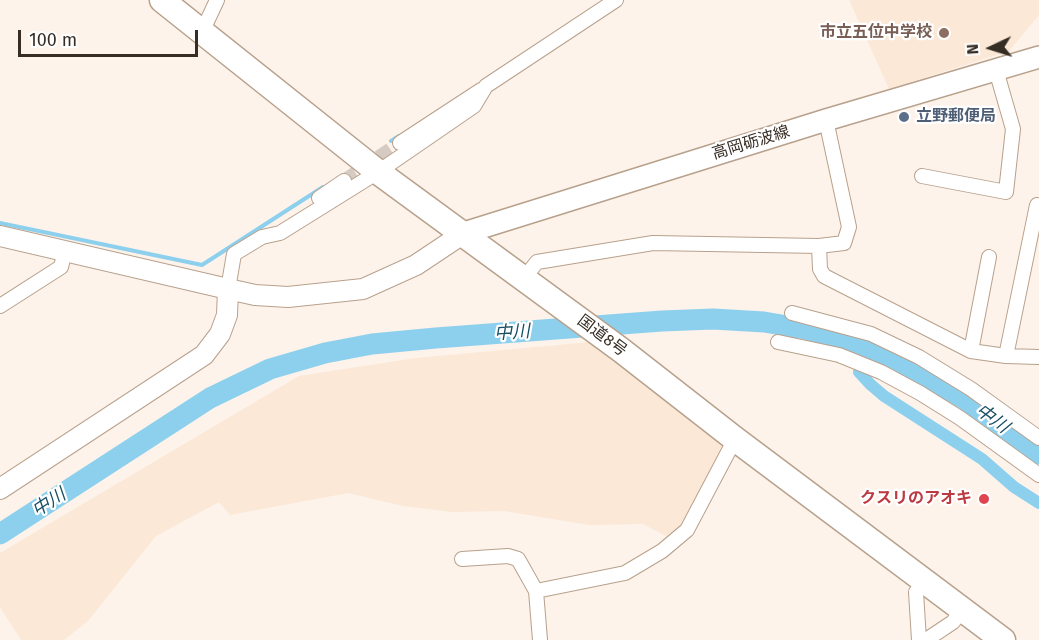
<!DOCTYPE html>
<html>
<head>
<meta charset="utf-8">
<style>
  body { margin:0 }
  #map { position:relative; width:1039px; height:640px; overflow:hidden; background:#fdf3ea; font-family:"Fira Sans",sans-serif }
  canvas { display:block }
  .north { position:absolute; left:961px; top:18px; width:60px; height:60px; -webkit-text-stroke:4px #fff; paint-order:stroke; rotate:266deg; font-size:16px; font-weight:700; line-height:24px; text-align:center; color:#362d24 }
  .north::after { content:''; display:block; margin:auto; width:21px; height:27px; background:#362d24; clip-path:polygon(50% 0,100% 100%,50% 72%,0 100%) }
  .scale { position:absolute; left:18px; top:30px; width:180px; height:27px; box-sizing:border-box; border:3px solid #362d24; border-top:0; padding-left:8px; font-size:18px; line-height:21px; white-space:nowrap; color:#362d24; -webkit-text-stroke:4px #fff; paint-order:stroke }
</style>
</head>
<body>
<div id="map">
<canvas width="1039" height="640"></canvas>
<div class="north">N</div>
<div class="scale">100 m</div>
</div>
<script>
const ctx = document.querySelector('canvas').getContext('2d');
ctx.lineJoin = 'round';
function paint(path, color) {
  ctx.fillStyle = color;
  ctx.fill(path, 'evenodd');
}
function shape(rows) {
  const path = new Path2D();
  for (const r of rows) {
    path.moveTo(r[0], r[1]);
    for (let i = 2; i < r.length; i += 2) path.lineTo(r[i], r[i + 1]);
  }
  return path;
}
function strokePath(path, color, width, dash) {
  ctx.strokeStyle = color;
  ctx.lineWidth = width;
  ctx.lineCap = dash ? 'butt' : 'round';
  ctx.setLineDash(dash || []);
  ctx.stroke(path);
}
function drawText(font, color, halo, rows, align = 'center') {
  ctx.font = font + ' "Fira Sans","Noto Sans JP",sans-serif';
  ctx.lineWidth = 4.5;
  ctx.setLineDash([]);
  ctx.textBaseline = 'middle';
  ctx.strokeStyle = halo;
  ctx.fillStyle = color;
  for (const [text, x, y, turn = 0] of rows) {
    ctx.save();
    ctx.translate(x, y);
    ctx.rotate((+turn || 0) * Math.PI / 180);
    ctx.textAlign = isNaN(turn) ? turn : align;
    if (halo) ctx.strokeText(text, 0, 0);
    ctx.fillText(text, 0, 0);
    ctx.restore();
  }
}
paint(shape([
  [849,0,1039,0,1039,15,1009,51,889,89],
  [591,342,728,447,696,508,680,527,668,537,643,524,589,525,504,511,452,512,403,506,348,493,230,515,219,502,156,536,88,621,64,640,21,640,0,607,0,553,299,376,416,358]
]), '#fbe8d7');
strokePath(shape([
  [391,141,399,136],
  [0,223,202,265,323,187]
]), '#8dd0ee', 4);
strokePath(shape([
  [865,357,868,347],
  [861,368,859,372,870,384,884,396,982,459,1014,487,1039,503]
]), '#8dd0ee', 12);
strokePath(shape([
  [0,534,210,398,270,369,325,353,372,344,436,338,662,321,713,319,764,322,805,329,868,347,895,359,966,400,1039,454]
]), '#8dd0ee', 21);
strokePath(shape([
  [344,181,400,143]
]), '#d5cbc2', 14, [14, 7]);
const street = shape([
  [202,32,217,0],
  [400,143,481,90],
  [922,176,1006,192,1013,129,996,70],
  [319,198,344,181],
  [819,246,820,269,824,276,971,351,1006,356,1039,357],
  [524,278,537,262,653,243,819,246,844,243,849,227,826,120],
  [228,289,234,254,262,237,280,233,378,172,474,106,486,86,616,0],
  [0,306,61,267,65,251],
  [792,313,871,334,919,357,971,389,1039,438],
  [778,342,839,355,881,372,920,393,960,418,1039,475],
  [971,351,989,257],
  [1006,356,1037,205],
  [462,559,508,556,518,559,536,591],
  [540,640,536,591,625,573,662,551,687,530,735,439],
  [919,640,916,592,925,581],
  [926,640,953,622,962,610]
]);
const secondary = shape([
  [0,236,228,289,255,295,288,297,363,289,416,265,464,233],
  [0,489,204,355,220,334,227,315,228,289]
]);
const primary = shape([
  [464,233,826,120,1039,57]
]);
const highway = shape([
  [162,0,378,172,621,350,735,439,1003,640]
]);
strokePath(street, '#b8a18c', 16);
strokePath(secondary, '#b8a18c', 22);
strokePath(primary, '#b8a18c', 24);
strokePath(highway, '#b8a18c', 27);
strokePath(street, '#fff', 14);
strokePath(secondary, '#fff', 20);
strokePath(primary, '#fff', 21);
strokePath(highway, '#fff', 24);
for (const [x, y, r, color] of [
  [944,33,6,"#8d6e63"],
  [904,117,6,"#5c6f8a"],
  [984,499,6,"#e0444e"]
]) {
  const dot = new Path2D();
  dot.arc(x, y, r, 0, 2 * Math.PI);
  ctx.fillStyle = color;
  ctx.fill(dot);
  strokePath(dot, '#fff', 2);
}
drawText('bold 16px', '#785e54', '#fff', [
  ["市立五位中学校",932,33]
], 'right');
drawText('bold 16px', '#4e5e75', '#fff', [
  ["立野郵便局",916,117]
], 'left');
drawText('16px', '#362d24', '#fff', [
  ["高岡砺波線",751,143,-17],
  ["国道8号",602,336,37]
]);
drawText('bold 16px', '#be3a42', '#fff', [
  ["クスリのアオキ",972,499]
], 'right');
drawText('italic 18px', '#194f64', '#fff', [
  ["中川",512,333,-4],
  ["中川",992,419,36],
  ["中川",49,503,-33]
]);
</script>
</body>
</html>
